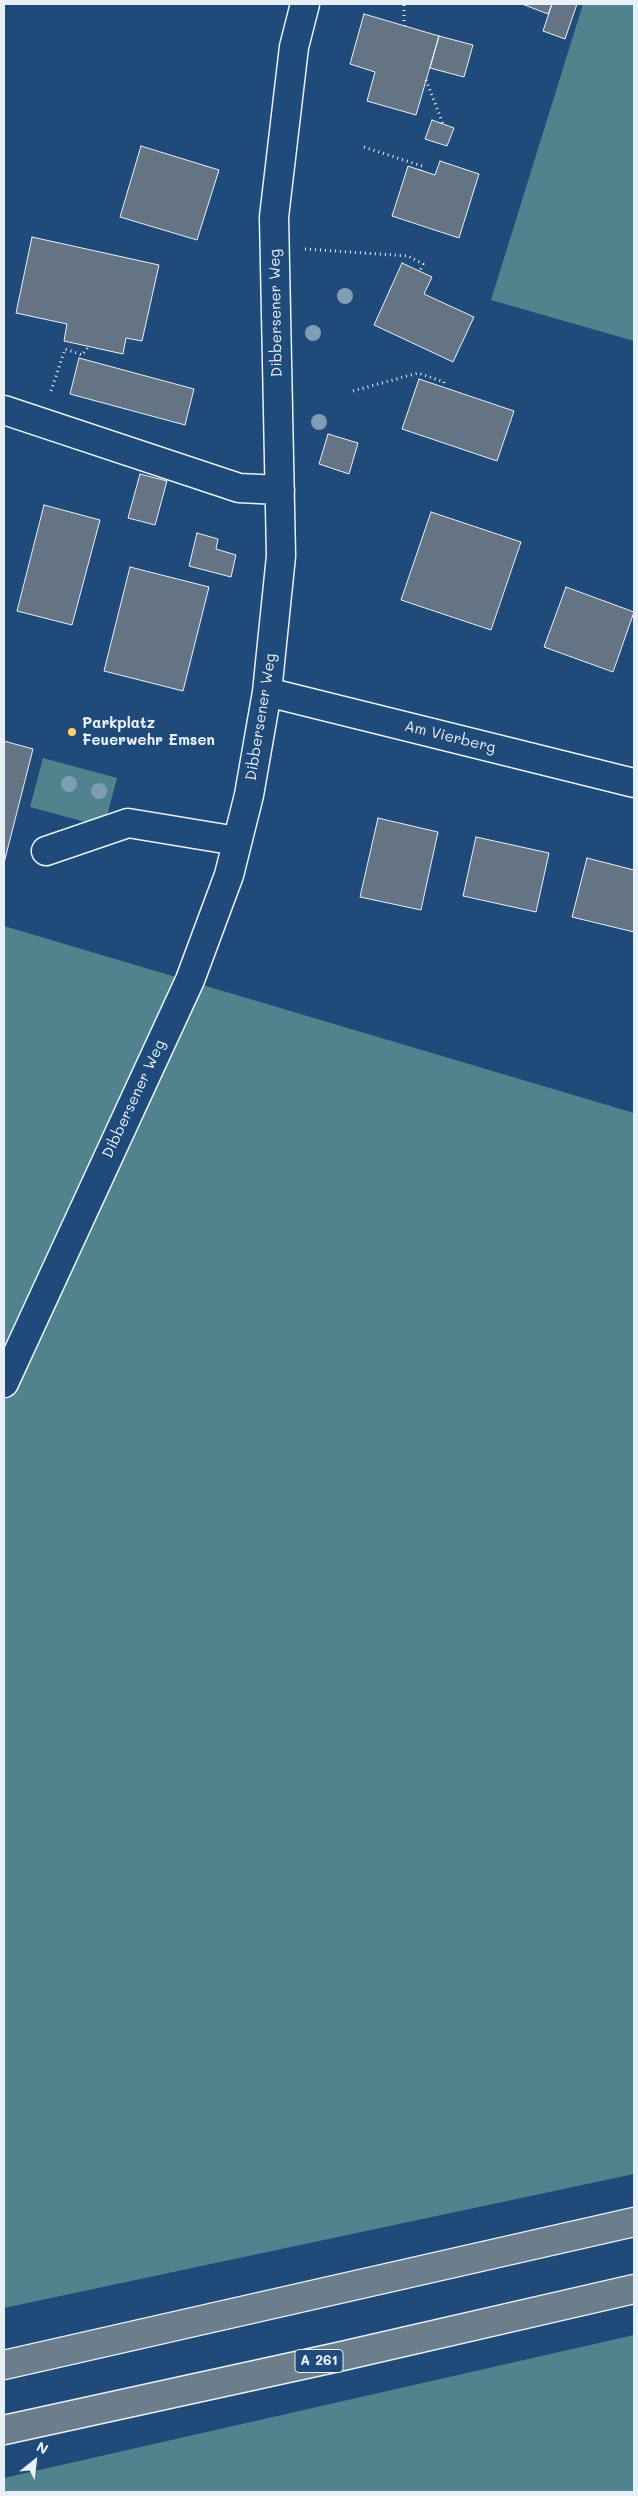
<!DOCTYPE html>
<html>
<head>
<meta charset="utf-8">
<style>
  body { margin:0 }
  #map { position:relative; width:638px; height:2496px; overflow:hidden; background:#1f4a7a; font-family:Mali,sans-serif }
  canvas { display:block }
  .frame { position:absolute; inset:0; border:5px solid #e8f1f8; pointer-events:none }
  .north { position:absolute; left:10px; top:2436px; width:50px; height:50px; -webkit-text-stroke:4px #1f4a7a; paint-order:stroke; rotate:29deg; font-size:14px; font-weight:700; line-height:20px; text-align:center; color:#e8f1f8 }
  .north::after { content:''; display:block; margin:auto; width:18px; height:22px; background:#e8f1f8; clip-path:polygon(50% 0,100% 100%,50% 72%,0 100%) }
</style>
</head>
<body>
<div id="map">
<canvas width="638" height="2496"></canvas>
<div class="frame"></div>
<div class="north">N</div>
</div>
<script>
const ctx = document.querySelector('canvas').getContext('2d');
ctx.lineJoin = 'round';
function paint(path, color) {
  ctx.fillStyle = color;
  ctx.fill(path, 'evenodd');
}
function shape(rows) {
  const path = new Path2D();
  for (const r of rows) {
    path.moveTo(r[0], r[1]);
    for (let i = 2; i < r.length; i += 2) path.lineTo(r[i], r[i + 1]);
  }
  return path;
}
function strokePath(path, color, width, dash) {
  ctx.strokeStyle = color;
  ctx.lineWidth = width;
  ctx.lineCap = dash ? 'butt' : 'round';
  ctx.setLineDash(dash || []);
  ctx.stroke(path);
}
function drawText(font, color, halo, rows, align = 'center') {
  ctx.font = font + ' Mali,sans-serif';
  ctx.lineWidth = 4;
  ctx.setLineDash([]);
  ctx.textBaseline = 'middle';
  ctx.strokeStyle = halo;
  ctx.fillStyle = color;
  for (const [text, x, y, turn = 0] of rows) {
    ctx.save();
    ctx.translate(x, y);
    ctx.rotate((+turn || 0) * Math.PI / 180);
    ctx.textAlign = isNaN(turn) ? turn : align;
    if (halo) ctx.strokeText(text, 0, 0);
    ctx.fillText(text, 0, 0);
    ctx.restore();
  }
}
paint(shape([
  [583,4,634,4,634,341,491,300],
  [43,758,117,778,107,816,89,823,30,807],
  [4,926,634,1113,634,2174,4,2308],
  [634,2335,634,2492,4,2492,4,2478]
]), '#51838e');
const building = shape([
  [522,4,552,4,548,14,522,4],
  [552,4,577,4,565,39,543,31,552,4],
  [364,14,439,36,416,115,367,101,375,72,350,64,364,14],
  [439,36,473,45,464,77,430,68,439,36],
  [432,120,454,128,447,146,425,139,432,120],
  [141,146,219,170,197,240,120,217,141,146],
  [440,161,479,174,459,238,392,216,408,166,435,175,440,161],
  [32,237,159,265,142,341,126,338,123,354,64,341,67,324,16,313,32,237],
  [402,263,432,277,424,294,474,317,453,362,374,325,402,263],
  [79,358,194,389,185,425,70,394,79,358],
  [419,379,514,411,497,461,402,429,419,379],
  [328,434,358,443,349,474,319,464,328,434],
  [140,474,167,481,155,525,128,518,140,474],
  [44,505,100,520,72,625,17,611,44,505],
  [431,512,521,542,491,630,401,600,431,512],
  [197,533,218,539,216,549,236,555,231,577,189,566,197,533],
  [130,567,209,587,183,691,104,671,130,567],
  [566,587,634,612,613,672,544,647,566,587],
  [4,741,33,749,4,863,4,741],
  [378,818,438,832,421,910,360,897,378,818],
  [476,837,549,853,536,912,463,896,476,837],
  [587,858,634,870,634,932,572,917,587,858]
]);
paint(building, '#657484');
strokePath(building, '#e8f1f8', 1);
const minor = shape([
  [4,410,239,488,280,490],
  [267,692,634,783],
  [46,851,128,823,237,841],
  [4,1383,190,980,229,875,249,795,267,692,281,556,274,217,294,47,305,4]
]);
const highway = shape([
  [4,2365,634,2222],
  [4,2430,338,2357,634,2289]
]);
strokePath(minor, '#e8f1f8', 31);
strokePath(highway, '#e8f1f8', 31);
strokePath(shape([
  [404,26,404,4],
  [426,80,443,124],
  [364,147,422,166,421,171],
  [305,249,408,256,423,264,420,271],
  [51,391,65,349,82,355,89,346],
  [353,391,418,373,444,382,443,387]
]), '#e8f1f8', 3, [1, 4]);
strokePath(minor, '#1f4a7a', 28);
strokePath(highway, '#6c7d8b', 28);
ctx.fillStyle = '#819cb6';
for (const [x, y] of [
  [345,296],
  [313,333],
  [319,422],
  [69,784],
  [99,791]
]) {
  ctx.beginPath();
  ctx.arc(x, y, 8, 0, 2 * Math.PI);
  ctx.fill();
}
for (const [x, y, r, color] of [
  [72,732,5,"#ffd166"]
]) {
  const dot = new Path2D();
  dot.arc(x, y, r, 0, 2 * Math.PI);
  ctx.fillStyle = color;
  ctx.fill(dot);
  strokePath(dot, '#1f4a7a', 2);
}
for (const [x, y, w] of [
  [319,2361,48]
]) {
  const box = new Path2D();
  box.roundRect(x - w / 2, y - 11.5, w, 23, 4);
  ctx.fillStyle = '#1f4a7a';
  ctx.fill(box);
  strokePath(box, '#e8f1f8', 1);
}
drawText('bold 14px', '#e8f1f8', null, [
  ["A 261",319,2361]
]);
drawText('15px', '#e8f1f8', '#1f4a7a', [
  ["Dibbersener Weg",276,313,-91],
  ["Dibbersener Weg",261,717,-81],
  ["Am Vierberg",450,737,14],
  ["Dibbersener Weg",134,1099,-65]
]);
drawText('bold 15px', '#e8f1f8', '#1f4a7a', [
  ["Parkplatz",82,723],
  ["Feuerwehr Emsen",82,740]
], 'left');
</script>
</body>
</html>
